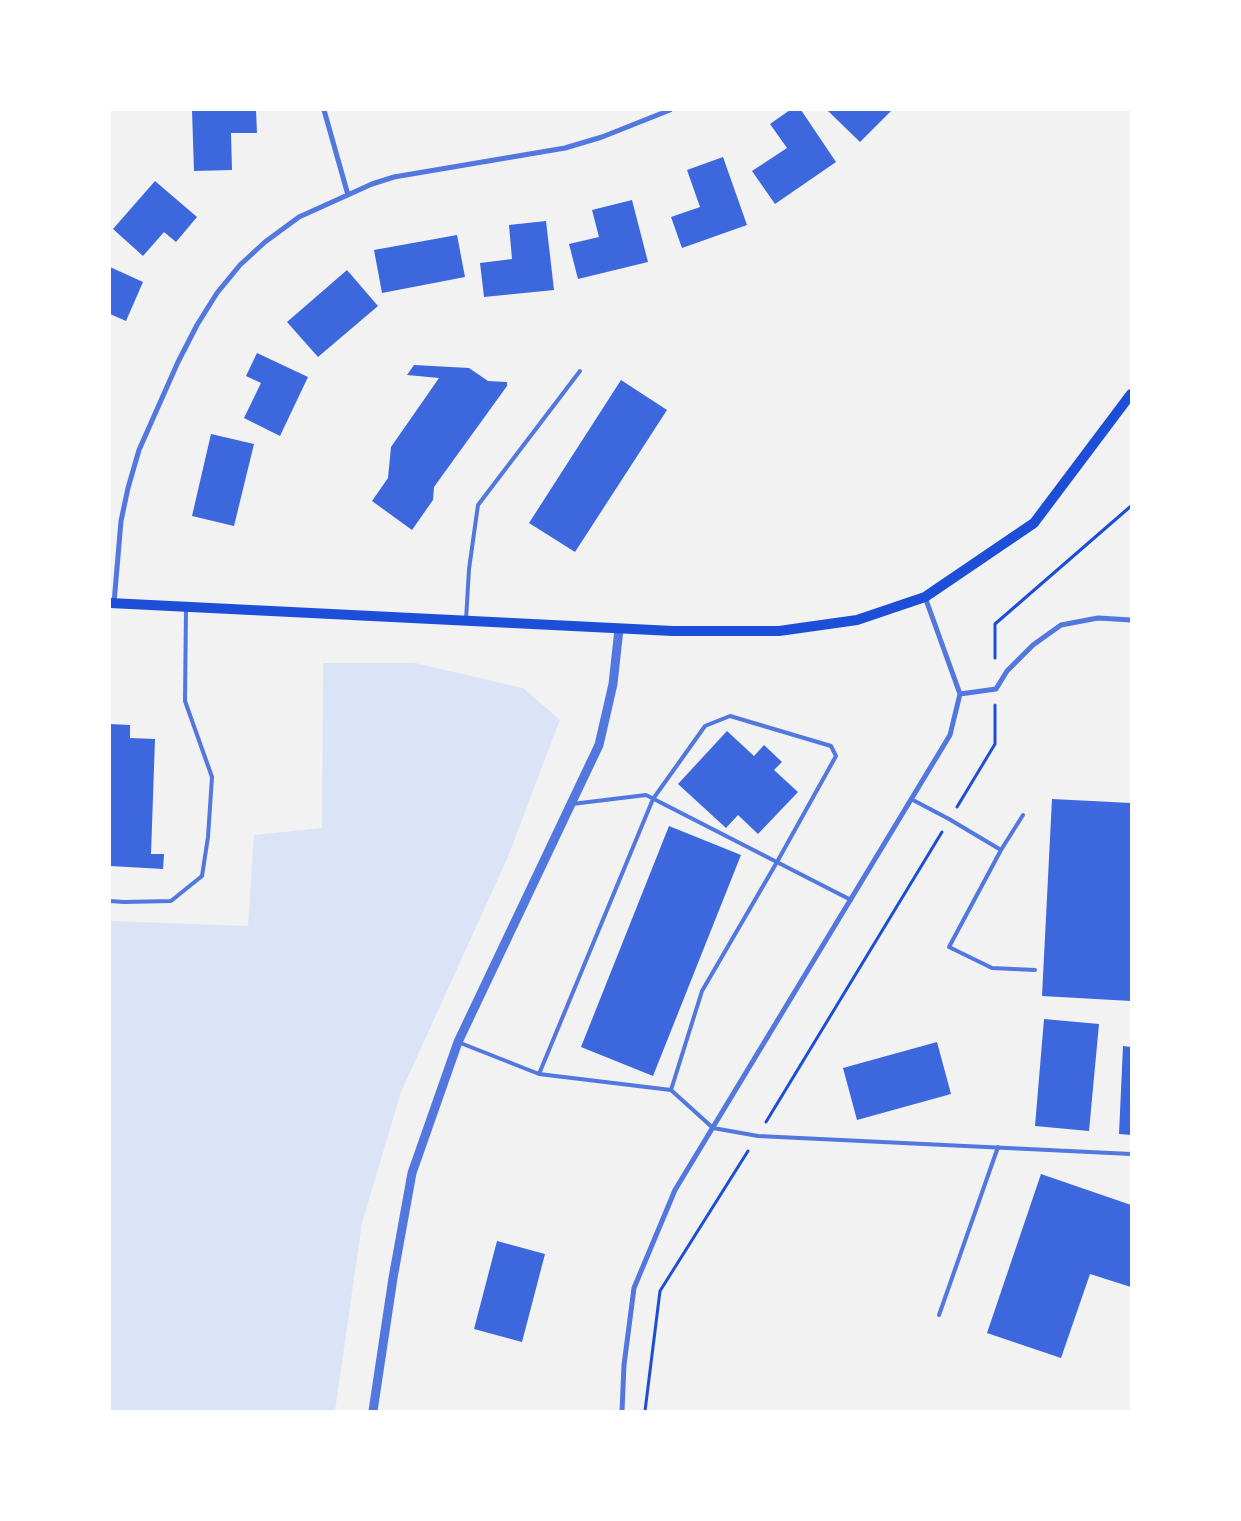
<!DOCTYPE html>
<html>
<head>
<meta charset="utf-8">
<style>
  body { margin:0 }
  #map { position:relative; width:1241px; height:1521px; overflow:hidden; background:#f2f2f2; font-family:"Fira Sans Condensed",sans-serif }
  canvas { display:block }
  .frame { position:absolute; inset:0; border:111px solid #fff; pointer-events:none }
</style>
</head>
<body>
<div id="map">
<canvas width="1241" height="1521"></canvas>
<div class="frame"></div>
</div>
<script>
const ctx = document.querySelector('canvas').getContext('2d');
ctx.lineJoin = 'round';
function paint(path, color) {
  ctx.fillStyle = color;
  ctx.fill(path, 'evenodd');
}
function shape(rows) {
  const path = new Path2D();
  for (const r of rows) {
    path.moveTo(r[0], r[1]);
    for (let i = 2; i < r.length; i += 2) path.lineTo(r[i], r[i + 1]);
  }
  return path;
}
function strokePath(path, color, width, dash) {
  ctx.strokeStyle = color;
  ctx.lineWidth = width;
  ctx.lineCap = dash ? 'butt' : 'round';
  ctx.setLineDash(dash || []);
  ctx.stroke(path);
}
paint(shape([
  [323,663,415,663,523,688,560,720,507,859,401,1092,362,1223,335,1411,110,1411,110,921,248,926,254,835,322,828]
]), '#dbe4f7');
paint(shape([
  [192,110,256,110,257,133,231,133,232,170,194,171],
  [790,110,801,110,836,162,775,204,752,171,787,148,770,124],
  [827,110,892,110,860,142],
  [723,157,747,225,682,248,671,217,700,207,687,170],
  [155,181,197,217,176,242,164,232,143,256,113,229],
  [632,200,648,262,578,279,569,244,599,237,592,210],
  [546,221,554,290,484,297,480,263,512,259,509,225],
  [457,235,465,277,382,293,374,250],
  [110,267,143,282,126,321,110,314],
  [347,270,378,306,318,357,287,322],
  [257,353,308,377,280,436,244,418,261,383,246,376],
  [414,365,469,368,488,381,507,382,507,386,434,487,433,500,412,530,372,501,388,478,391,447,439,378,407,375],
  [621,380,667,410,575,552,529,523],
  [211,434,254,444,234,526,192,516],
  [110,724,130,725,130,738,155,739,151,854,164,854,163,869,110,866],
  [727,731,754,756,764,745,782,762,774,770,798,792,758,834,738,815,726,828,678,784],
  [1052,799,1131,803,1131,1001,1042,996],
  [669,826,741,855,653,1076,581,1047],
  [1044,1019,1099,1024,1089,1131,1035,1126],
  [937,1042,951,1094,857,1120,843,1068],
  [1123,1046,1131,1047,1131,1135,1119,1134],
  [1041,1174,1131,1205,1131,1287,1090,1274,1061,1358,987,1333],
  [497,1241,545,1254,522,1342,474,1329]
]), '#3d67dc');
strokePath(shape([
  [995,658,995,624,1131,506],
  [957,807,995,744,995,705],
  [766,1122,942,832],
  [645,1411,660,1291,748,1151]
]), '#1d4ed8', 3);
strokePath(shape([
  [466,620,469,569,478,505,580,371],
  [911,799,949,819,1001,850,949,947,992,968,1035,970],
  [572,804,646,795,851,900],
  [1001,850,1023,815],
  [110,901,124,902,171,901,202,876,208,837,212,777,185,701,186,609],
  [458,1042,539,1074,671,1090,713,1128,758,1136,1131,1154],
  [539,1074,653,799,705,726,730,716,831,746,836,756,777,862,702,991,671,1090],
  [939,1315,998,1147]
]), '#5277de', 4);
strokePath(shape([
  [324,110,348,195],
  [114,603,121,521,128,488,139,450,178,362,197,325,217,293,240,265,265,242,299,217,372,184,394,177,565,148,602,137,670,110],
  [960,694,996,689,1007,671,1033,645,1061,625,1098,618,1131,620],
  [622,1411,624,1365,634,1288,675,1190,950,735,960,694,925,597]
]), '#5277de', 5);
strokePath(shape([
  [373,1411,393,1278,412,1173,458,1042,599,745,613,684,619,629]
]), '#5277de', 9);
strokePath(shape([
  [110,603,673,631,779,631,857,620,925,597,1034,523,1131,394]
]), '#1d4ed8', 10);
</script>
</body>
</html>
